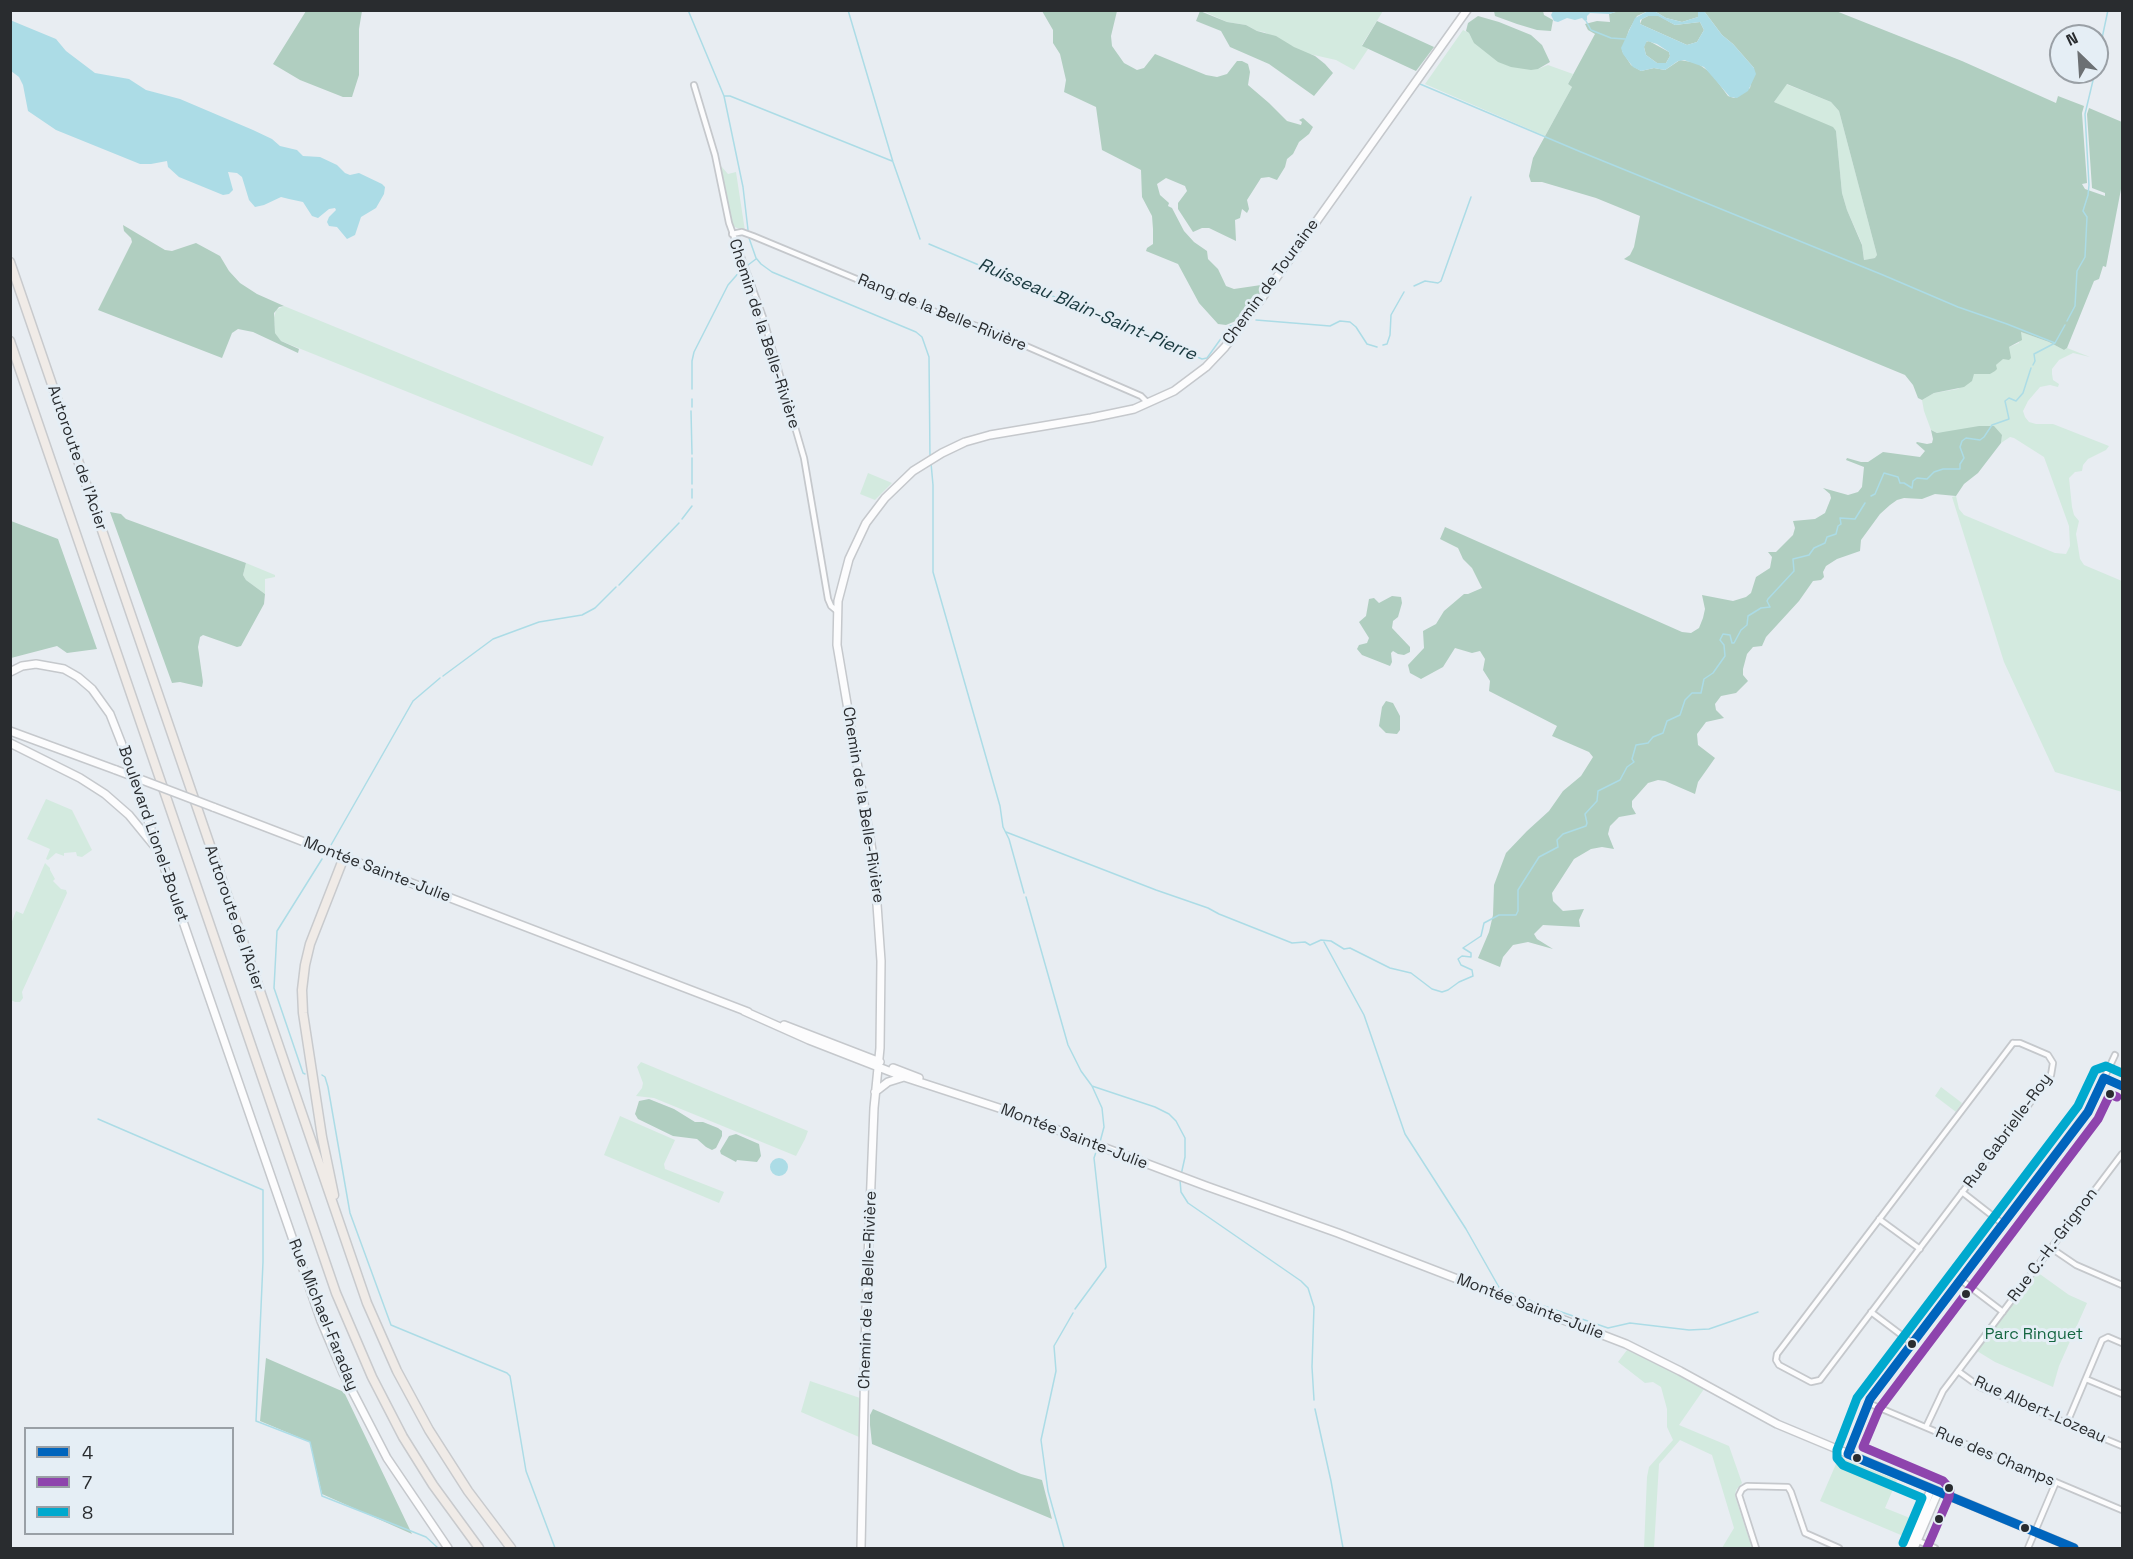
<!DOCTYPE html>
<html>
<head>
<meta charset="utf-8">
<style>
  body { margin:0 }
  #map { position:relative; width:2133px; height:1559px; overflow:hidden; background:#e8edf2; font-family:"Space Grotesk",sans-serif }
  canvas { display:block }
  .frame { position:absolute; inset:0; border:12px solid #292c2f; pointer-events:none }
  .legend { position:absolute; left:24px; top:1427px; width:210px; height:108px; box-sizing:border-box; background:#e5eef5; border:2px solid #9aa0a6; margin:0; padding:8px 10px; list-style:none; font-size:18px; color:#292c2f }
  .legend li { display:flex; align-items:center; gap:12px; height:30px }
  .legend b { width:30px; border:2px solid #9aa0a6 }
  .north { position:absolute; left:2049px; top:24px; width:60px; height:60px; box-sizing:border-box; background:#e5eef5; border:2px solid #9aa0a6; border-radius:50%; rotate:335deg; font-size:16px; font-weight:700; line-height:24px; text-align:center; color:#292c2f }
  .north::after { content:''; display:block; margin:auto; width:21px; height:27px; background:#6c7073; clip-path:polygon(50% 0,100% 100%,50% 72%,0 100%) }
</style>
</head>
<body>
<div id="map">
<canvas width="2133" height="1559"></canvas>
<div class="frame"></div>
<ul class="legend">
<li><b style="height:8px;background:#0065bd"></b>4</li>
<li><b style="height:8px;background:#8e44ad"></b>7</li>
<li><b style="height:8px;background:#00a9ce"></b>8</li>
</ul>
<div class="north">N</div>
</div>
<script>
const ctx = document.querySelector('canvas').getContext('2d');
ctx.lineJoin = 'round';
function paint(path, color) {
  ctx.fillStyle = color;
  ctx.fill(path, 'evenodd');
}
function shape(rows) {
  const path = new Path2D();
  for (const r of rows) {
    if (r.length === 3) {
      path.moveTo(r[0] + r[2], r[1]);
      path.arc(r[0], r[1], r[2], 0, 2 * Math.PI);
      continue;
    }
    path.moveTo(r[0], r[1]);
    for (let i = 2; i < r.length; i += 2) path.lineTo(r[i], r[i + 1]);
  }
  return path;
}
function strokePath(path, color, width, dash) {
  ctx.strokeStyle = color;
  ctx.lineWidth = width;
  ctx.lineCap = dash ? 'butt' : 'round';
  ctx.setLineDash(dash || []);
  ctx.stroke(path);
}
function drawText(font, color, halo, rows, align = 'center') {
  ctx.font = font + ' "Space Grotesk",sans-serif';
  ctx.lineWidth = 6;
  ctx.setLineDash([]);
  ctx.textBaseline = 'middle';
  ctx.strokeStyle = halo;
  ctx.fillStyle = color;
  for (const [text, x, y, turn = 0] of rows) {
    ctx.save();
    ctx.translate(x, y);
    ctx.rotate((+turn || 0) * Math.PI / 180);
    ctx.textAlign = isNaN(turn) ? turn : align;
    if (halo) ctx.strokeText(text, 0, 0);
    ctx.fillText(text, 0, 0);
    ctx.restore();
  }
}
paint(shape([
  [1203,11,1383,11,1362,45,1368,49,1354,70,1336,60,1305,53,1264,32,1257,31,1246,25,1227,22],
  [1463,30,1469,33,1471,37,1538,69,1548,65,1573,74,1568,84,1572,87,1545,136,1425,84],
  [1786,84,1831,102,1839,111,1877,255,1876,258,1864,260,1862,244,1847,210,1842,193,1836,131,1774,102],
  [721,166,728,174,736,172,745,231,732,226],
  [284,306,604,437,592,466,281,341,275,333,274,318,276,310],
  [2021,332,2049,342,2064,350,2067,348,2090,357,2073,353,2059,360,2052,369,2052,374,2053,380,2059,384,2058,387,2050,385,2040,387,2028,401,2023,411,2025,417,2029,422,2036,424,2053,424,2109,446,2106,450,2088,459,2083,465,2082,471,2075,472,2069,478,2072,507,2074,515,2079,521,2076,534,2080,559,2084,565,2122,581,2122,792,2055,772,2004,662,1952,497,1956,496,1959,509,1964,515,2055,553,2066,554,2070,546,2069,526,2044,457,2014,438,2010,437,2001,443,2002,435,1948,432,1937,433,1931,430,1924,411,1922,400,1934,393,1958,389,1974,374,1990,374,1996,365,2009,352,2009,347,2019,343],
  [868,473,892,483,875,500,860,494],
  [246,563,275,575,275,577,265,579,265,594,246,580,243,575],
  [46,799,72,810,92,850,82,857,77,856,76,852,64,853,64,856,56,853,48,860,46,859,50,849,27,839],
  [45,863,50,868,50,870,55,879,53,881,61,889,66,890,67,893,22,992,23,998,20,1002,15,1002,11,1000,11,924,16,911,23,914],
  [641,1062,808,1131,805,1139,796,1156,654,1098,636,1096,642,1088,643,1083,637,1067],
  [1941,1087,1962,1103,1956,1112,1935,1096],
  [620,1116,675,1140,664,1164,665,1169,724,1192,719,1203,604,1155],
  [2037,1272,2069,1295,2087,1303,2059,1366,2053,1387,1995,1362,1977,1351],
  [1627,1350,1652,1361,1704,1389,1679,1425,1729,1446,1742,1483,1736,1490,1735,1496,1752,1548,1722,1548,1734,1528,1712,1455,1680,1440,1659,1464,1654,1548,1644,1548,1647,1477,1649,1467,1673,1440,1667,1427,1667,1409,1661,1387,1653,1382,1645,1383,1618,1362],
  [810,1381,860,1398,859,1437,801,1412],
  [1839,1457,1897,1480,1885,1508,1915,1520,1908,1538,1820,1501]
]), '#d3eadf');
paint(shape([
  [306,11,362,11,359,29,359,75,352,97,343,97,300,80,273,64],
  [1042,11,1117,11,1111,36,1112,46,1124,63,1137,70,1144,68,1155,54,1206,75,1217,77,1227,74,1237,61,1242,61,1248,64,1250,72,1248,85,1269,103,1287,121,1301,125,1302,122,1299,120,1303,118,1313,127,1309,134,1299,142,1293,154,1287,159,1285,167,1277,180,1269,177,1261,178,1247,200,1249,209,1247,213,1242,209,1240,218,1235,220,1236,241,1209,228,1202,228,1193,232,1178,209,1178,203,1187,191,1185,186,1166,178,1157,184,1160,195,1169,203,1168,206,1172,208,1184,231,1194,242,1207,251,1208,259,1218,269,1226,286,1234,289,1261,285,1264,288,1243,318,1226,325,1218,324,1199,303,1178,264,1146,251,1147,248,1153,244,1153,229,1152,216,1142,197,1141,170,1102,150,1096,107,1064,92,1066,80,1060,54,1053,43,1053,30],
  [1200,11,1227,22,1246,25,1257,31,1276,36,1294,47,1315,56,1325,64,1333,73,1314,96,1269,64,1230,47,1221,31,1196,21],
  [1494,11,1543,11,1544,15,1553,20,1551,31,1537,30,1517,24,1495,16],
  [1619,11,1698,11,1698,17,1682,22,1666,18,1656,12,1648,11,1637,16,1629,30,1622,51,1631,65,1641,71,1654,68,1665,70,1680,60,1697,63,1711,73,1728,96,1734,98,1750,88,1754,68,1733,44,1722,35,1704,11,1836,11,1962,61,2056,103,2058,96,2084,106,2082,113,2087,183,2082,184,2085,189,2105,196,2105,193,2092,188,2087,114,2089,108,2122,122,2122,184,2106,267,2103,266,2099,279,2094,281,2067,348,2064,350,2049,342,2021,332,2022,340,2009,347,2011,358,2009,360,2003,359,1996,365,1997,369,1995,371,1990,374,1974,374,1972,381,1964,387,1934,393,1922,400,1918,398,1913,385,1905,375,1624,259,1630,255,1634,247,1640,216,1596,198,1542,182,1531,182,1529,176,1533,158,1572,87,1568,84,1595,34,1588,30,1585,24,1597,21,1610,22,1609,14],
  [1787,84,1831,102,1839,111,1877,255,1875,258,1864,260,1862,245,1847,210,1842,193,1836,131,1833,127,1774,102],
  [1650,15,1659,16,1675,25,1700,22,1704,30,1697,42,1687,45,1640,24,1642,19],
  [1478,16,1499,22,1531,35,1542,45,1550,62,1538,69,1531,70,1511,67,1498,62,1474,43,1469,33,1466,31,1468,23],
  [1377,21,1434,47,1416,71,1362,46],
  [1649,41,1669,52,1670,56,1666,63,1657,63,1646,55,1644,47,1645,42],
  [123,225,165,250,172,251,196,243,220,256,229,271,240,283,257,294,284,306,279,307,274,313,275,333,281,341,299,349,298,353,253,332,238,329,232,333,222,358,98,310,132,242,131,238,124,231],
  [1979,426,1994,426,2002,435,2001,443,1978,473,1964,484,1956,496,1935,494,1922,499,1904,498,1897,500,1890,505,1880,514,1861,540,1860,551,1837,559,1826,566,1823,572,1824,577,1821,580,1813,581,1799,601,1766,637,1762,646,1753,647,1747,654,1743,669,1743,675,1748,681,1736,693,1721,696,1715,704,1716,710,1724,718,1706,722,1697,734,1698,745,1715,758,1698,782,1695,794,1665,781,1658,780,1648,783,1632,801,1632,807,1636,814,1619,817,1610,826,1608,834,1614,849,1602,847,1591,849,1574,859,1552,893,1553,901,1563,911,1584,909,1579,920,1580,927,1543,925,1534,934,1537,939,1553,949,1528,942,1513,945,1503,957,1500,967,1478,958,1489,932,1493,915,1494,885,1506,853,1527,831,1549,811,1563,791,1581,776,1593,757,1589,752,1552,736,1557,726,1489,691,1490,681,1483,670,1485,659,1480,651,1472,653,1455,648,1443,667,1421,679,1410,673,1408,665,1424,648,1423,631,1436,624,1444,611,1464,594,1468,594,1482,588,1472,568,1463,559,1458,548,1440,539,1445,527,1682,632,1691,633,1699,628,1703,618,1705,609,1702,595,1733,601,1746,597,1751,593,1756,577,1770,568,1772,557,1768,552,1776,552,1793,535,1795,528,1793,521,1815,519,1825,513,1831,498,1830,494,1823,488,1848,495,1858,492,1862,487,1864,467,1846,460,1847,458,1861,462,1868,462,1883,452,1920,457,1925,451,1916,443,1917,442,1927,444,1932,443,1933,439,1931,430,1937,433],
  [110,512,121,514,126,519,246,563,243,575,246,580,265,594,264,604,241,646,237,647,203,635,200,637,198,647,203,682,202,687,180,682,172,683],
  [11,521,58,539,97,649,67,653,57,646,11,658],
  [1392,596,1401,597,1402,603,1398,617,1393,621,1392,628,1410,647,1410,652,1404,655,1398,654,1393,651,1391,653,1392,662,1390,666,1362,655,1357,649,1359,645,1367,643,1369,638,1359,622,1366,616,1369,599,1374,598,1379,603],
  [1386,701,1393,703,1400,716,1400,730,1397,734,1386,733,1379,726,1382,707],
  [649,1099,674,1109,695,1122,703,1122,718,1128,722,1131,722,1136,716,1148,712,1150,706,1147,697,1139,673,1136,638,1119,635,1114,639,1101],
  [736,1134,759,1144,761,1156,757,1162,737,1160,736,1162,721,1154,720,1151,729,1136],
  [266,1358,344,1392,412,1534,322,1494,310,1442,260,1421],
  [873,1409,1021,1474,1042,1480,1052,1519,872,1444,870,1425,870,1415]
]), '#b0cec0');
paint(shape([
  [1553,11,1553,10,1619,11,1609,14,1590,13,1587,16,1587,20,1585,21,1582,18,1575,20,1567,18,1558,22,1554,21,1551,15],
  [1648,11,1656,12,1666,18,1682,22,1698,17,1698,11,1704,11,1722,35,1733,44,1754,68,1756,74,1748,91,1737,98,1730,97,1704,67,1684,60,1678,61,1665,70,1654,68,1641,71,1633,67,1623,54,1621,48,1635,18],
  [1648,16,1658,16,1675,25,1700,22,1704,30,1697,42,1687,45,1640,24,1640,20],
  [1647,41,1657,44,1669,52,1670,56,1666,63,1657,63,1646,55,1644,47],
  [10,20,56,39,66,51,95,73,129,79,146,90,180,99,253,130,272,139,280,146,297,150,303,156,320,157,337,165,345,173,350,175,359,173,382,184,385,187,384,194,376,208,361,217,355,235,347,239,337,227,329,226,327,222,329,217,336,210,335,208,329,209,318,218,312,216,303,202,289,199,281,197,264,205,255,207,249,200,242,177,237,173,228,172,233,190,229,194,223,195,179,177,168,167,167,161,151,164,140,164,56,130,28,111,23,85,19,77,11,71],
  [779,1167,9]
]), '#acdce6');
strokePath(shape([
  [688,10,724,96,743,187,748,230],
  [848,10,893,162,920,239],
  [1586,21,1591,30,1611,38,1625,39],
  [2097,62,2108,10],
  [1420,84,1581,152,1883,275,1958,307,2007,324,2055,343],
  [724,96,730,96,892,161],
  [749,238,756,258,761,264,772,272,916,332,922,337,929,357,930,458],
  [929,244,1202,359,1207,358,1230,326,1234,325],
  [748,265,756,259],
  [1414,286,1425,281,1438,283,1441,281,1471,197],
  [1256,320,1330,326,1340,321,1350,322,1356,327,1367,344,1377,347],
  [2067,321,2075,306,2077,271,2085,257,2087,217,2083,211,2088,195,2089,185,2085,114,2095,72],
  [1383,345,1387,344,1390,335,1391,315,1404,292],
  [2033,365,2035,361,2034,354,2055,343,2065,325],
  [692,389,692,361,694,352,728,285,742,269],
  [692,407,692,399],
  [691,411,692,454],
  [931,463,933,485,933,572,1000,806,1003,827,1009,839,1024,893],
  [692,484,692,458],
  [692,489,692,498],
  [1871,496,1875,494,1884,473,1898,477,1900,483,1904,483,1912,488,1913,481,1917,478,1927,479,1934,472,1943,469,1960,469,1960,464,1964,458,1960,447,1962,441,1966,438,1980,440,1984,437,1992,425,2009,419,2005,401,2009,398,2016,401,2023,393,2031,368],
  [682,519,692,506],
  [619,585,679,523],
  [443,676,493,639,539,622,582,615,595,608,616,587],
  [1006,832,1156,890,1208,908,1219,914,1292,943,1305,942,1310,945,1321,940,1331,941,1344,949,1350,948,1390,968,1411,973,1432,989,1442,992,1448,990,1459,982,1473,976,1472,970,1461,965,1458,959,1462,956,1471,957,1471,953,1463,948,1481,936,1484,923,1499,915,1516,915,1518,911,1518,890,1539,857,1558,847,1557,840,1563,834,1586,826,1587,823,1585,814,1597,801,1598,791,1620,780,1627,767,1634,762,1632,759,1636,745,1648,743,1653,737,1663,733,1667,721,1680,715,1685,700,1692,693,1701,693,1704,679,1713,673,1725,656,1724,645,1720,640,1723,634,1730,635,1732,643,1734,643,1741,630,1747,625,1748,616,1761,608,1770,607,1767,601,1768,599,1794,571,1793,559,1809,555,1814,548,1825,543,1827,537,1836,534,1838,526,1841,524,1840,518,1855,519,1865,503],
  [331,845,413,701,440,678],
  [1026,897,1068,1045,1081,1071,1092,1086,1102,1108,1104,1127,1100,1142],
  [1324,942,1364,1015,1405,1134,1466,1229,1500,1289,1504,1290],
  [305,1074,303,1073,274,988,277,931,322,859],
  [322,1075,325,1077,328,1087,350,1213,391,1325,507,1373,510,1376,526,1471,555,1548],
  [1092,1086,1155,1107,1169,1114,1176,1121,1185,1138,1185,1157,1181,1175],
  [98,1119,263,1190,263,1262,256,1421,310,1442,322,1496,426,1537,438,1548],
  [1180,1180,1181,1192,1188,1203,1301,1281,1308,1288,1314,1307,1312,1367,1314,1400],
  [1508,1292,1513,1294],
  [1520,1296,1538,1304],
  [1544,1306,1608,1328,1630,1323,1689,1330,1709,1329,1758,1312],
  [1075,1309,1106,1267,1094,1158,1097,1149],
  [1315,1409,1331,1481,1343,1548],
  [1064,1548,1048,1491,1041,1440,1056,1371,1054,1346,1073,1313]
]), '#acdce6', 1.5);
const street = shape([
  [694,85,715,155,729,223,763,317,804,458,828,599,831,606,837,611],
  [732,234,742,232,753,236,943,315,989,330,1141,396,1148,403],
  [2013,1043,2020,1043,2048,1055,2053,1063,2051,1075,1820,1380,1811,1382,1779,1365,1776,1360,1777,1354,2013,1043],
  [2104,1078,2122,1086],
  [1962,1192,2003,1224],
  [1879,1219,1920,1249],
  [2051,1248,2076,1265,2122,1285],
  [1961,1280,2003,1312],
  [1871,1312,1912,1343],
  [1958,1371,1980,1387,2122,1446],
  [2086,1379,2122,1394],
  [1868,1403,2122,1510],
  [2067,1423,2102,1340,2108,1337,2122,1343],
  [1926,1427,1943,1391,2122,1154],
  [1848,1454,1870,1399,2090,1108,2115,1055],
  [1916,1540,1935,1548],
  [1756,1548,1739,1495,1742,1489,1747,1486,1788,1487,1791,1492,1805,1533,1839,1548],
  [2028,1548,2056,1482]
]);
const secondary = shape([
  [10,672,22,666,36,664,64,669,78,677,92,689,110,714,121,742,321,1321,343,1373,387,1458,448,1548],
  [10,731,116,770],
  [10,743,80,778,105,794,129,815,156,848],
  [213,807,748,1012],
  [744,1011,809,1040,904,1077,1002,1109,1206,1186,1338,1233,1626,1344,1680,1371,1777,1424,2074,1548],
  [784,1025,880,1062],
  [893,1068,919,1078],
  [875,1092,888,1082,904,1077],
  [861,1548,866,1308,874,1108,880,1048,881,961,874,862,837,645,838,601,849,559,866,523,885,498,913,471,942,453,965,442,990,435,1091,418,1134,409,1174,391,1206,367,1225,347,1259,302,1467,10],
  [1908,1548,1931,1489],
  [1914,1548,1938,1492]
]);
const highway = shape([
  [10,262,367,1303,397,1371,429,1430,468,1491,511,1548],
  [10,341,336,1293,372,1377,403,1437,433,1485,479,1548],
  [334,1195,322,1137,303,1013,302,990,305,965,310,944,344,857]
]);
strokePath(street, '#c5c8cc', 8);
strokePath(secondary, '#c5c8cc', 10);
strokePath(highway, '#c8cacd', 11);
strokePath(street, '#fcfcfd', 4.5);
strokePath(secondary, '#fcfcfd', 7);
strokePath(highway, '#f0ebe7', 8);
const secondaryBridge = shape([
  [116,770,213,807]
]);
strokePath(secondaryBridge, '#c5c8cc', 10, []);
strokePath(secondaryBridge, '#fcfcfd', 7);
strokePath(shape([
  [2074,1548,1848,1454,1870,1399,2088,1112,2104,1078,2122,1086]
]), '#0065bd', 9);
strokePath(shape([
  [1927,1548,1949,1497,1950,1489,1943,1481,1863,1447,1879,1409,2098,1119,2110,1094,2117,1097]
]), '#8e44ad', 9);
strokePath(shape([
  [1903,1543,1922,1498,1843,1465,1837,1458,1837,1450,1857,1398,2078,1106,2095,1070,2106,1066,2122,1073]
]), '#00a9ce', 9);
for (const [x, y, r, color] of [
  [2110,1094,5,"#292c2f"],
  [1966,1294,5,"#292c2f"],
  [1912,1344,5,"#292c2f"],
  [1857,1458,5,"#292c2f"],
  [1949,1488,5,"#292c2f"],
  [1939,1519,5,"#292c2f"],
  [2025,1528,5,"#292c2f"]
]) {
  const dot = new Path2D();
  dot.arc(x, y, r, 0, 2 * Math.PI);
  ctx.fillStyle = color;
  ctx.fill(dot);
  strokePath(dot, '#e5eef5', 2);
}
drawText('16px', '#292c2f', '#e5eef5', [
  ["Chemin de Touraine",1271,282,-54],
  ["Rang de la Belle-Rivière",942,313,22],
  ["Chemin de la Belle-Rivière",764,334,72],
  ["Autoroute de l'Acier",77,458,71],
  ["Chemin de la Belle-Rivière",863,805,81],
  ["Boulevard Lionel-Boulet",153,834,71],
  ["Montée Sainte-Julie",377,870,21],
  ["Autoroute de l'Acier",234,918,71],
  ["Rue Gabrielle-Roy",2008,1131,-54],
  ["Montée Sainte-Julie",1074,1137,21],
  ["Rue C.-H.-Grignon",2053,1245,-53],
  ["Chemin de la Belle-Rivière",868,1290,-88],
  ["Montée Sainte-Julie",1530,1307,21],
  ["Rue Michael-Faraday",323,1315,68],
  ["Rue Albert-Lozeau",2040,1410,24],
  ["Rue des Champs",1995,1457,23]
]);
drawText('16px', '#146641', '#e5eef5', [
  ["Parc Ringuet",2034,1335]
]);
drawText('italic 18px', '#19393f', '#e5eef5', [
  ["Ruisseau Blain-Saint-Pierre",1087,310,23]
]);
</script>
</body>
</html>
